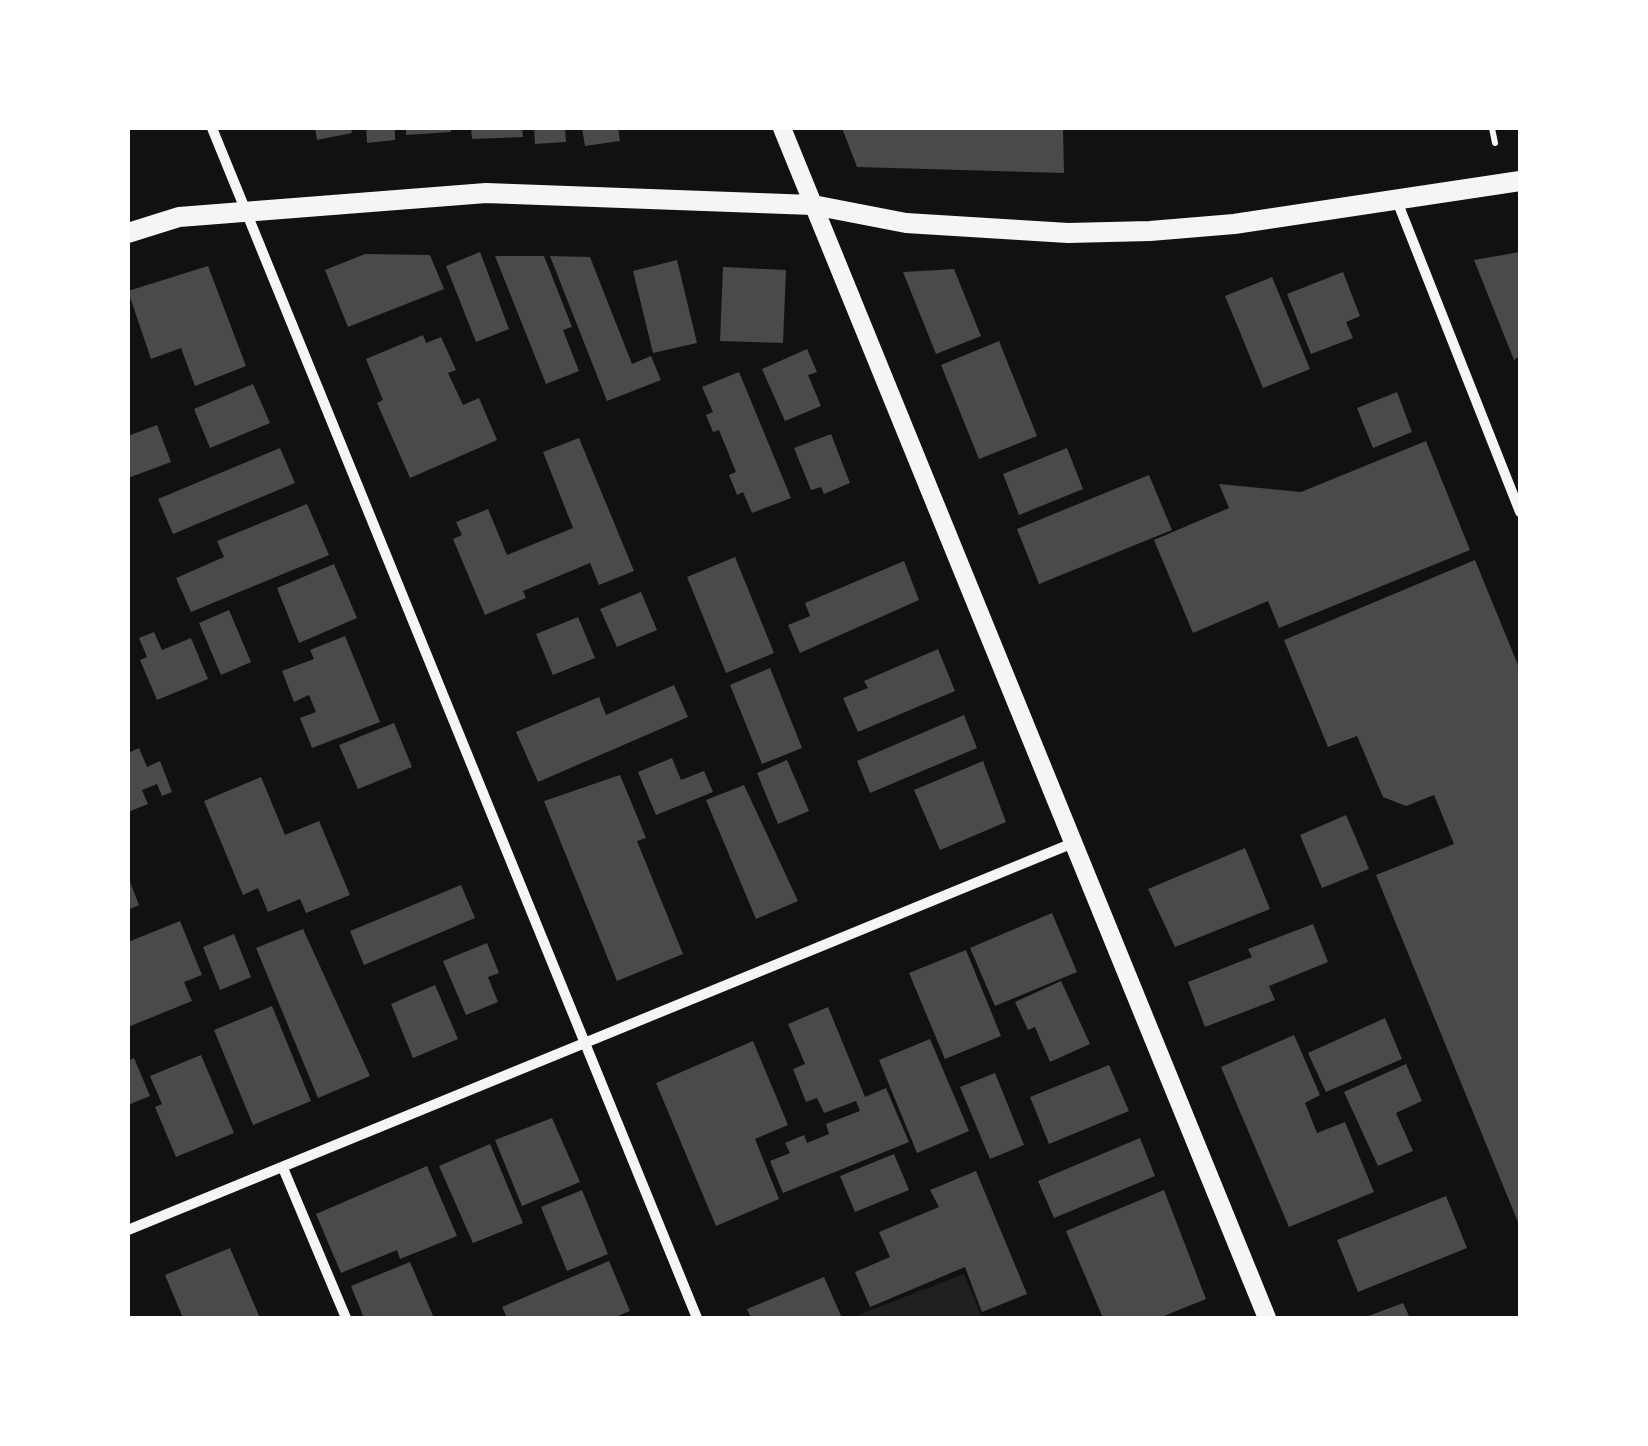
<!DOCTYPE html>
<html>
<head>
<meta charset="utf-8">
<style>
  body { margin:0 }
  #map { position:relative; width:1648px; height:1446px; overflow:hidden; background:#111; font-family:Quicksand,sans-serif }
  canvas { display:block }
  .frame { position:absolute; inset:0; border:130px solid #fff; pointer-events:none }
</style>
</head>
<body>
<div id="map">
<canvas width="1648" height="1446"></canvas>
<div class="frame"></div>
</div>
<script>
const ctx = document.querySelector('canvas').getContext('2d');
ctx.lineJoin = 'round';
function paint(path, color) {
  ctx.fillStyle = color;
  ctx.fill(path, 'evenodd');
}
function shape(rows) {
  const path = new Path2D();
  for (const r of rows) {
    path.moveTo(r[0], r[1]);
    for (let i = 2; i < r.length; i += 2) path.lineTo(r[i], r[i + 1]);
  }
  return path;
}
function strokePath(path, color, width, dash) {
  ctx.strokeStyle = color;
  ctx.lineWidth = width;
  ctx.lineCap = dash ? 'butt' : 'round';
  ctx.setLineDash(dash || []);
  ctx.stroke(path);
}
paint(shape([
  [964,1274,982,1318,850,1318]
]), '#202020');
paint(shape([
  [315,128,351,128,352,133,317,140],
  [366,128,395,128,395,140,367,143],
  [406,128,451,128,451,132,406,135],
  [471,128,522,128,523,137,472,139],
  [534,128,565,128,566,142,535,144],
  [582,128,618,128,620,141,585,146],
  [842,128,1063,128,1064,173,857,167],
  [480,252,509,329,476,342,446,266],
  [1520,252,1520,356,1514,360,1474,260],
  [365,254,430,255,444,289,348,327,325,270],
  [495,256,544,256,572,327,563,330,579,371,546,384],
  [550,256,590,257,632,364,651,356,661,380,607,401],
  [677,260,697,343,653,353,633,271],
  [208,266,246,366,195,386,181,348,151,359,128,291],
  [723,267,786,270,783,343,720,341],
  [954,269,981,336,936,354,903,272],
  [1343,272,1360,316,1346,322,1353,338,1311,354,1287,294],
  [1272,277,1310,369,1263,388,1225,296],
  [423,335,426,343,441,337,456,370,448,373,463,405,479,398,497,440,410,478,377,403,383,400,366,359],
  [999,341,1037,436,979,459,941,365],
  [807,349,817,372,808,375,821,406,785,421,762,369],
  [739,372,791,498,752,513,743,492,737,495,729,475,736,472,719,430,713,432,706,415,713,412,702,387],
  [253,384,270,423,210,448,194,409],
  [1397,392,1412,432,1373,448,1357,408],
  [157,425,171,462,128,478,128,436],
  [831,434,850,483,824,494,821,487,811,490,794,448],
  [579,438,634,571,599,585,590,563,523,591,526,598,485,615,453,539,462,535,456,522,488,509,507,555,573,528,543,452],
  [1426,441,1470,550,1279,628,1268,601,1193,633,1154,540,1229,508,1219,484,1301,492],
  [280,448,295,483,173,534,158,499],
  [1067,448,1083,489,1019,515,1003,474],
  [1149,475,1172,530,1039,584,1017,529],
  [307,504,329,555,191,612,176,578,224,557,217,541],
  [735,557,774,653,726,673,687,577],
  [1475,560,1520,670,1520,1227,1376,875,1454,844,1434,795,1406,806,1383,797,1357,736,1328,747,1284,640],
  [904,561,919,600,800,653,788,625,810,616,805,603],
  [334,564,357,618,299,643,277,588],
  [641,592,657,630,617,647,600,609],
  [229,610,251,662,221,675,199,623],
  [578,617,595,658,553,675,536,634],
  [154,632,162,650,191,638,208,679,157,700,140,660,147,657,139,638],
  [345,636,380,722,312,748,300,718,316,712,309,695,294,702,282,671,314,659,310,650],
  [938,649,955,691,858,732,843,698,868,688,864,681],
  [770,668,802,748,762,764,730,685],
  [674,685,688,717,538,782,516,732,599,697,606,715],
  [964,715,977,748,870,793,857,761],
  [394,723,412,767,358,789,339,745],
  [139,748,147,767,160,761,172,792,162,796,157,784,142,790,148,804,128,812,128,753],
  [672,758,681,780,704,771,713,792,656,815,638,772],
  [787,760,809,811,778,824,757,773],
  [983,761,1006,822,940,850,914,790],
  [620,775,646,838,637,841,683,954,617,981,544,801],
  [261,777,285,835,319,821,350,895,306,913,300,899,268,912,258,888,243,895,204,801],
  [744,785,798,901,756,919,706,800],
  [1346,815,1369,869,1322,888,1300,835],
  [1245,848,1270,909,1175,947,1148,889],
  [128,877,139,905,128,910],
  [461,885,475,918,364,965,350,931],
  [1052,913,1077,972,995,1006,970,948],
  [180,921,202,975,184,982,192,1001,128,1027,128,942],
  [1313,924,1328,962,1269,986,1275,1000,1205,1027,1188,982,1252,957,1248,949],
  [303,929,370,1076,318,1098,256,948],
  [234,934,251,977,220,990,203,947],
  [487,943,499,973,488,977,498,1002,466,1015,443,961],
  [966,950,1001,1036,945,1059,909,973],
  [1061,981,1090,1044,1050,1062,1035,1027,1028,1030,1015,1002],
  [435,985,458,1039,413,1058,391,1004],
  [272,1006,311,1101,253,1125,214,1030],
  [828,1007,865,1097,886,1088,909,1142,783,1193,770,1161,790,1153,785,1143,804,1135,807,1143,829,1134,826,1124,860,1111,856,1101,824,1113,817,1098,806,1102,793,1069,805,1064,788,1024],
  [1385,1018,1402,1059,1326,1092,1308,1053],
  [1294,1035,1320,1095,1305,1103,1317,1133,1345,1122,1374,1192,1289,1227,1221,1067],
  [930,1039,969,1131,917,1153,879,1060],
  [753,1041,788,1125,755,1139,779,1199,716,1226,656,1083],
  [201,1055,234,1133,176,1157,155,1107,162,1104,150,1076],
  [134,1058,150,1096,128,1105,128,1061],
  [1406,1064,1422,1101,1396,1113,1413,1151,1378,1166,1344,1092],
  [1109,1065,1129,1111,1049,1144,1030,1097],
  [995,1073,1024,1145,990,1159,960,1087],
  [552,1118,580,1182,522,1206,495,1140],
  [1140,1138,1155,1176,1054,1218,1038,1181],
  [490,1144,523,1223,473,1243,439,1166],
  [894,1154,909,1190,855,1212,840,1176],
  [427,1166,457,1236,400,1259,397,1250,341,1273,316,1214],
  [976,1171,1027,1294,982,1312,965,1267,870,1307,855,1272,890,1257,879,1232,939,1207,930,1190],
  [582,1190,608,1254,567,1271,541,1207],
  [1164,1190,1206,1299,1159,1318,1103,1318,1066,1231],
  [1446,1196,1467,1248,1358,1292,1337,1240],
  [230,1248,260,1318,183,1318,165,1275],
  [609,1261,630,1311,613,1318,507,1318,502,1307],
  [410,1262,434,1318,364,1318,351,1286],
  [824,1277,842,1318,751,1318,747,1309],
  [1403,1303,1410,1318,1363,1318]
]), '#4a4a4a');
strokePath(shape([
  [1492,128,1495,143]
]), '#f5f5f5', 6);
strokePath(shape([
  [212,128,697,1318],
  [1397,201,1520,512],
  [283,1168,346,1318],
  [128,1230,1073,843]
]), '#f5f5f5', 10);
strokePath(shape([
  [782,128,1267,1318]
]), '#f5f5f5', 18);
strokePath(shape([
  [128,233,179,217,486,193,813,205,906,223,1068,233,1150,231,1234,224,1520,181]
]), '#f5f5f5', 20);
</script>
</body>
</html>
